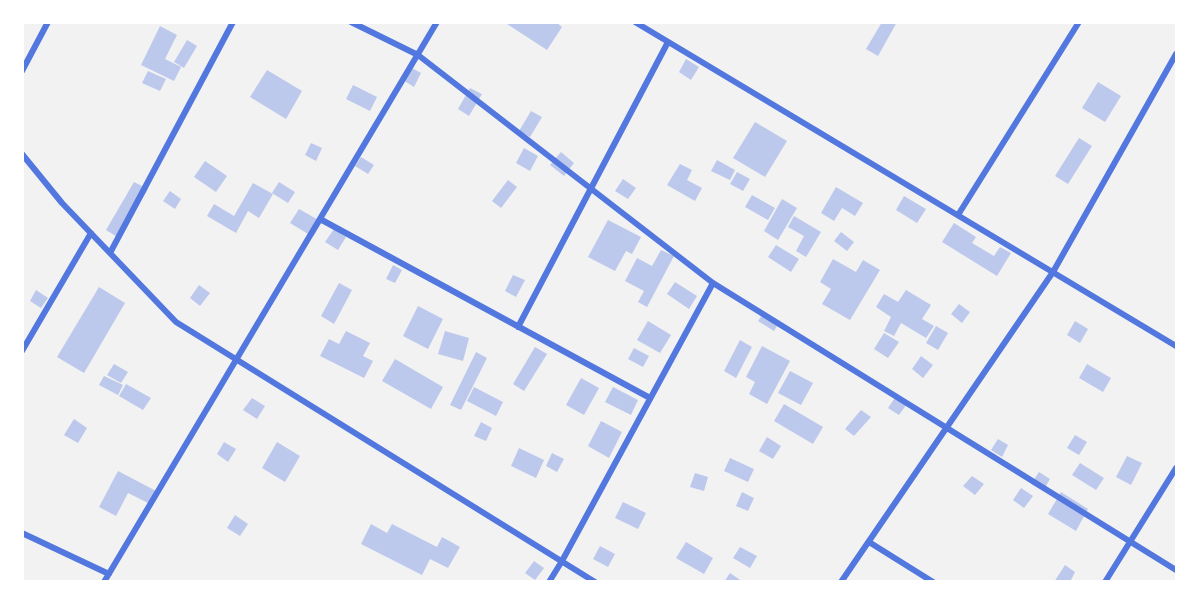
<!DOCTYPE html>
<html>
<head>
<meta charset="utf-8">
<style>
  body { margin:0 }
  #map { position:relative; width:1199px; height:604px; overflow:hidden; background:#f2f2f2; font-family:Signika,sans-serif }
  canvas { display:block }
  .frame { position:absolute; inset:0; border:24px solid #fff; pointer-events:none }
</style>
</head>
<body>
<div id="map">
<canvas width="1199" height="604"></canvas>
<div class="frame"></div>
</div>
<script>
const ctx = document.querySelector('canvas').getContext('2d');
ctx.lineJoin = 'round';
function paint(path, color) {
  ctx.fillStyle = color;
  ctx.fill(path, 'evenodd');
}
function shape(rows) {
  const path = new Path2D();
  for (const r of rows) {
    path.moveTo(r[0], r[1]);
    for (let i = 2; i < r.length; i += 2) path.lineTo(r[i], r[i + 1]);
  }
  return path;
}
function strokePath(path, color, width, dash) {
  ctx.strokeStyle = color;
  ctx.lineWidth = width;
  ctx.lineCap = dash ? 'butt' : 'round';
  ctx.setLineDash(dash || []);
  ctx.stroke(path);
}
paint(shape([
  [508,22,556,22,562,27,547,50,507,24],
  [882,22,897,22,878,56,866,49],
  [160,26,177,35,165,59,181,67,174,81,141,65],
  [187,40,197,46,184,68,174,62],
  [686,59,699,67,691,80,679,72],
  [410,67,421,73,414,87,403,80],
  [267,70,302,91,286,119,250,97],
  [148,71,166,79,160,91,142,83],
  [1098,82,1121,96,1105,122,1082,108],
  [353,85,377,97,370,111,346,99],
  [470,88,482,94,469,116,458,109],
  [531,111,542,117,530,137,519,131],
  [755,122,787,141,765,177,733,158],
  [1079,138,1092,146,1068,184,1055,176],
  [311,143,322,148,316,161,305,155],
  [524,148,538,156,530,171,516,163],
  [561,152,574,163,564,176,550,165],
  [361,157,374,165,368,174,355,166],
  [717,160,735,170,730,180,711,171],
  [205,161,227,176,216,192,194,177],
  [680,164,692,170,687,180,702,188,695,201,667,185],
  [737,172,750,179,743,191,730,184],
  [623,179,636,188,628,199,615,191],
  [508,180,517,187,501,208,492,201],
  [134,182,148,189,119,238,106,230],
  [279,182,295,192,288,203,272,193],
  [253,183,273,194,259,218,248,211,236,233,207,216,214,204,234,216],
  [836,187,863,203,855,216,842,208,834,221,821,213],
  [170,191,181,199,175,209,163,201],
  [752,195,775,208,768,220,745,207],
  [904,196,926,209,917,223,896,210],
  [782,199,797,208,778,240,764,231],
  [299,209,322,222,313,237,290,223],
  [794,216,821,232,806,257,796,251,804,236,788,227],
  [608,220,641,237,632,254,626,251,615,271,588,257],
  [954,223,976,237,972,243,994,256,1000,247,1011,253,997,276,942,242],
  [334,229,346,237,338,250,325,242],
  [841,232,854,242,847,251,834,241],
  [776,245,799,259,791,272,768,257],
  [661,250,674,256,647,307,638,302,644,291,625,281,637,258,652,266],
  [833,259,856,272,863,260,880,270,850,320,822,304,831,289,820,282],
  [393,265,402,270,395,283,386,279],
  [513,275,525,280,516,297,505,291],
  [675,282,697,296,689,309,667,294],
  [339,283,352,290,334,324,321,316],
  [199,285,210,293,200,306,190,298],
  [99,287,125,303,84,373,57,357],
  [36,290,48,298,41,308,30,301],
  [906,290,931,305,922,319,934,326,926,338,901,323,894,336,884,331,891,317,876,307,884,294,898,302],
  [959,304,970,312,962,323,951,314],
  [418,306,443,319,428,349,403,336],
  [764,312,780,321,774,331,758,321],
  [648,321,671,335,660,353,637,340],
  [1075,321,1088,329,1080,343,1067,335],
  [936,326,948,333,938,350,926,343],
  [346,331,370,343,363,356,373,361,364,378,320,356,329,339,339,344],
  [445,331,469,338,463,361,438,354],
  [884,333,899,342,888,358,874,349],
  [740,340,752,347,736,378,724,371],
  [762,346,790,361,767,404,749,394,755,382,746,377],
  [535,347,547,354,524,391,513,384],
  [634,348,649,356,643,367,628,359],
  [476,352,487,358,461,410,450,405],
  [921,356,933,365,923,378,912,369],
  [395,359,443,387,431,409,382,381],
  [114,364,128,372,121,383,107,375],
  [1087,364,1111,378,1103,392,1079,378],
  [790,371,813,383,801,405,778,393],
  [104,376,123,385,118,395,99,385],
  [581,378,599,388,584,415,566,405],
  [126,384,151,398,143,410,119,396],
  [474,387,503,402,496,416,467,401],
  [613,387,638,400,631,415,605,402],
  [896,396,907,404,899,415,888,408],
  [252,398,265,406,257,419,243,410],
  [784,404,823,427,813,444,774,421],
  [861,410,871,417,854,436,845,429],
  [74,419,87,428,78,443,64,435],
  [601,421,622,432,609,458,588,446],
  [481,422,492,428,486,441,474,436],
  [1075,435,1087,442,1079,455,1067,448],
  [767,437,781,446,773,459,759,451],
  [998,439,1008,445,1002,457,991,450],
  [224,442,236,449,228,462,217,454],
  [277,442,300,456,285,482,262,468],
  [519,448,544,460,536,478,511,466],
  [552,453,564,459,557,472,546,466],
  [1127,456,1142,463,1131,485,1116,477],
  [730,458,754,469,748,482,724,471],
  [1080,463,1104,478,1096,490,1072,475],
  [118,471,158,492,152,505,128,493,116,516,99,507],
  [1039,472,1050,479,1043,491,1031,484],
  [695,473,708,477,704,491,690,487],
  [972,476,984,484,975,495,963,486],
  [1021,488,1033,496,1024,508,1013,500],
  [742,492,754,498,748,511,736,506],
  [1061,492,1088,509,1076,531,1048,514],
  [623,502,646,513,638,529,615,518],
  [235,515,248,524,240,536,227,528],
  [371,524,387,533,392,524,437,547,442,537,460,547,448,568,430,559,422,575,361,544],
  [686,542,713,558,704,574,676,558],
  [600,546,615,554,608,567,593,559],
  [740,547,757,556,750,568,733,558],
  [534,561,544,568,535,580,525,573],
  [1065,565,1075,572,1070,582,1054,582],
  [730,573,743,582,724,582]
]), '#bdc9ec');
strokePath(shape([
  [351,22,418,55,713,283,1176,570],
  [635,22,1176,346],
  [22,71,48,22],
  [22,154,62,203,176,322,595,582],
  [958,215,1079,22],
  [320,219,650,398],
  [110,253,233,22],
  [518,327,668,42],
  [22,351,91,233],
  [22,533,109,574],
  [869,542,933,582],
  [104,582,437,22],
  [549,582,562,561,713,283],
  [841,582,1053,272,1176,54],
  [1105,582,1176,468]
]), '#5277de', 6);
</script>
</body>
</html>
